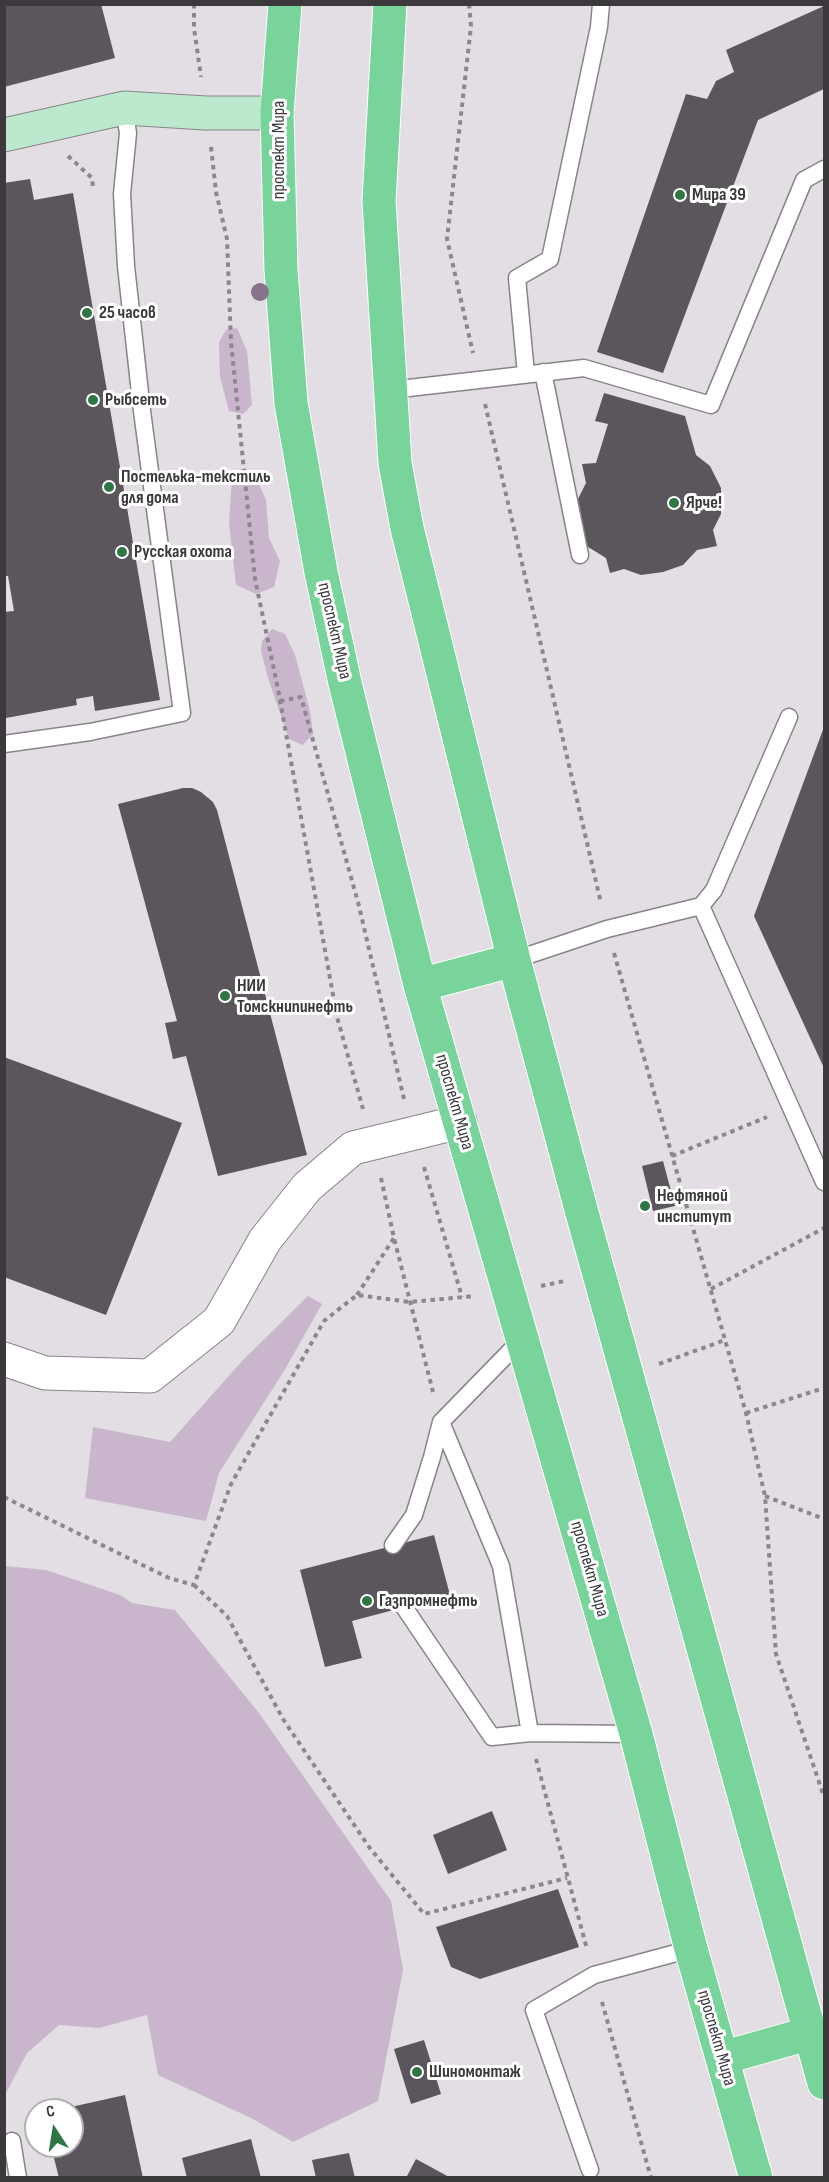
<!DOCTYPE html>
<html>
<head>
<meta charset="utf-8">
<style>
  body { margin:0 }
  #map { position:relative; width:829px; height:2182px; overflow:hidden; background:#e3dde4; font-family:"Sofia Sans Condensed",sans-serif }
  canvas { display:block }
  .frame { position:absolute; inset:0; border:6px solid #3c393c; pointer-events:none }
  .north { position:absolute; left:24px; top:2098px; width:60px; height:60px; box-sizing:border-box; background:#fff; border:2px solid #b1b0b1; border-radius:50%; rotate:348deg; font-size:16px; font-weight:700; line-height:24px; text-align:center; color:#3c393c }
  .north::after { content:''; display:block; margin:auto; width:21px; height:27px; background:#2e7643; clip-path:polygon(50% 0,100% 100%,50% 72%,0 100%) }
</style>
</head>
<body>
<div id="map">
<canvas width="829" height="2182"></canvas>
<div class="frame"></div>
<div class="north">С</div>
</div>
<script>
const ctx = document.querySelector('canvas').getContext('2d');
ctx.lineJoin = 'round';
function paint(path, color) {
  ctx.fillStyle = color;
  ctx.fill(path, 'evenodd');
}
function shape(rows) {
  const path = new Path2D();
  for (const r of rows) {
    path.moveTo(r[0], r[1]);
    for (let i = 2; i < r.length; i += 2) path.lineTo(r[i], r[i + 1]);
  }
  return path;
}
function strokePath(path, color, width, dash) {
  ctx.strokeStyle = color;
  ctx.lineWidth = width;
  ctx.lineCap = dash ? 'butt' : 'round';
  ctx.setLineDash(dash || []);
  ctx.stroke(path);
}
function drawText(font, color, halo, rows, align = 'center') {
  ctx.font = font + ' "Sofia Sans Condensed",sans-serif';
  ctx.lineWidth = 6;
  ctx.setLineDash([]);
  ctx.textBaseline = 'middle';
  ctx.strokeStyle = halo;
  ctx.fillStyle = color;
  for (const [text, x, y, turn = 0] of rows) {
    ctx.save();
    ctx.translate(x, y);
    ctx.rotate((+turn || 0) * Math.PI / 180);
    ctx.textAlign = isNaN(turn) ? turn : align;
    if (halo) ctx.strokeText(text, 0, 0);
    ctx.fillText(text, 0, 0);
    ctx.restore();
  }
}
paint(shape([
  [237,328,247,351,252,405,243,414,229,411,220,377,219,342,226,330],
  [256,477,266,500,269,538,280,561,274,587,256,594,236,585,229,523,232,479],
  [272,629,285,634,295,655,310,711,313,734,303,745,289,739,268,678,261,651,262,641],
  [308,1296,322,1304,284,1371,219,1473,206,1521,85,1498,93,1427,170,1442,243,1360],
  [5,1566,46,1570,120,1595,132,1603,175,1610,259,1713,391,1901,403,1970,378,2101,293,2142,251,2118,158,2075,147,2015,99,2028,59,2025,27,2053,5,2095]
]), '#c9b6cd');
paint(shape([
  [4,4,101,4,115,58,4,87],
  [824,6,824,89,758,120,663,373,597,352,686,94,707,99,716,81,734,72,726,50],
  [30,179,34,200,73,193,160,700,95,711,93,696,76,699,77,705,6,718,4,612,14,611,8,576,4,576,4,183],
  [604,393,685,416,696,455,710,466,721,488,721,514,713,530,717,546,697,550,683,565,663,572,641,575,624,569,610,573,606,558,588,547,578,523,577,501,586,483,582,464,596,463,608,424,595,421],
  [824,727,824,1068,754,916],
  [183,788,192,788,201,792,213,802,217,810,307,1155,218,1176,186,1056,173,1059,165,1023,177,1021,118,804],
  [4,1057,182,1123,106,1315,4,1277],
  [663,1161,675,1206,653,1211,642,1166],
  [434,1535,450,1595,352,1621,362,1658,325,1667,300,1570],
  [492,1811,507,1850,448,1874,433,1835],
  [558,1889,579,1947,480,1979,451,1967,436,1927],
  [424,2040,441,2094,411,2104,394,2049],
  [125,2095,143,2178,59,2178,51,2146,72,2146,72,2110,62,2109],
  [251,2139,261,2178,187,2178,182,2158],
  [349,2153,355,2178,316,2178,312,2160],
  [416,2159,451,2178,406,2178]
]), '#5b565c');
const lane = shape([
  [543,372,580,555],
  [526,374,517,278,550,259,599,27,601,4],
  [391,390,584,368,711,405,804,180,824,169],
  [4,744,90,732,182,713,142,411,126,266,122,194,128,133,124,108],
  [701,906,824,1182],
  [514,960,607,929,701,906,714,890,789,717],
  [441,1422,501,1566,530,1733],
  [393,1545,414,1515,432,1457,441,1422,522,1339],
  [404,1607,492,1737,530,1733,636,1734],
  [12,2141,18,2178],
  [590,2170,534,2010,594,1975,691,1949]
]);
const street = shape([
  [4,1359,45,1373,150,1376,219,1321,265,1240,307,1187,353,1148,460,1122]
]);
const secondary = shape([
  [4,135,124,108,206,113,277,113]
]);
const primary = shape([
  [285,4,277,113,281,270,291,403,321,572,345,683,420,985,636,1734,691,1949,756,2178],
  [390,4,379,201,395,463,407,528,514,960,582,1213,824,2083],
  [420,985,514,960],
  [722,2058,811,2033]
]);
strokePath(lane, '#89838a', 19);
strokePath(street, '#89838a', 35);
strokePath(secondary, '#89838a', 35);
strokePath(primary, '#fff', 35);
strokePath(shape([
  [194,4,194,28,201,77],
  [469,4,471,26,447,239,473,353],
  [211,147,216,192,227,239,231,342,255,579,278,689,337,1017,363,1109],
  [68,156,92,178,93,188],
  [485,404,601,903],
  [280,701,301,697,359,906,404,1099],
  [614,953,746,1413,765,1496,776,1654,824,1797],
  [672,1156,767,1117],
  [424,1167,462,1297],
  [381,1178,394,1238,433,1392],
  [541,1286,565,1281,565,1283],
  [711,1289,824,1228],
  [357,1295,394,1238],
  [659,1364,725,1340],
  [746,1413,824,1388],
  [765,1496,824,1519],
  [4,1497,169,1578,194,1585,231,1484,324,1321,357,1295,410,1302,475,1296],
  [194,1585,227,1616,283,1719,369,1847,424,1914,567,1878],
  [536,1759,587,1949],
  [602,2002,651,2178]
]), '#8b878c', 4, [4.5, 4.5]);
strokePath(lane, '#fff', 16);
strokePath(street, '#fff', 33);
strokePath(secondary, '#bce9cd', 33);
strokePath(primary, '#78d49b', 33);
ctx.fillStyle = '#89728e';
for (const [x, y] of [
  [260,292]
]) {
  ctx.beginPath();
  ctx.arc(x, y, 9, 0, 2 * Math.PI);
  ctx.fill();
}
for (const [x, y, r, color] of [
  [680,195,6,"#2e7643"],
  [87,313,6,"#2e7643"],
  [93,400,6,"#2e7643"],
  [109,487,6,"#2e7643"],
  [674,503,6,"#2e7643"],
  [122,552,6,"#2e7643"],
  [225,996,6,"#2e7643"],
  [645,1206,6,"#2e7643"],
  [367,1601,6,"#2e7643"],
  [417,2072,6,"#2e7643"]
]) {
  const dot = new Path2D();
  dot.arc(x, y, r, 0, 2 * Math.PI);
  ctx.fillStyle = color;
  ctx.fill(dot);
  strokePath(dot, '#fff', 2);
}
drawText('18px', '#3c393c', '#fff', [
  ["проспект Мира",279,150,-90],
  ["проспект Мира",334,631,77],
  ["проспект Мира",454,1102,74],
  ["проспект Мира",589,1569,74],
  ["проспект Мира",716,2038,74]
]);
drawText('bold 18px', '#3c393c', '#fff', [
  ["Мира 39",692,195],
  ["25 часов",99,313],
  ["Рыбсеть",105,400],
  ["Постелька-текстиль",121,477],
  ["для дома",121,498],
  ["Ярче!",686,503],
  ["Русская охота",134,552],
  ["НИИ",237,986],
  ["Томскнипинефть",237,1007],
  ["Нефтяной",657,1196],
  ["институт",657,1217],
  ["Газпромнефть",379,1601],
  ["Шиномонтаж",429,2072]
], 'left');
</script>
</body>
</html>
